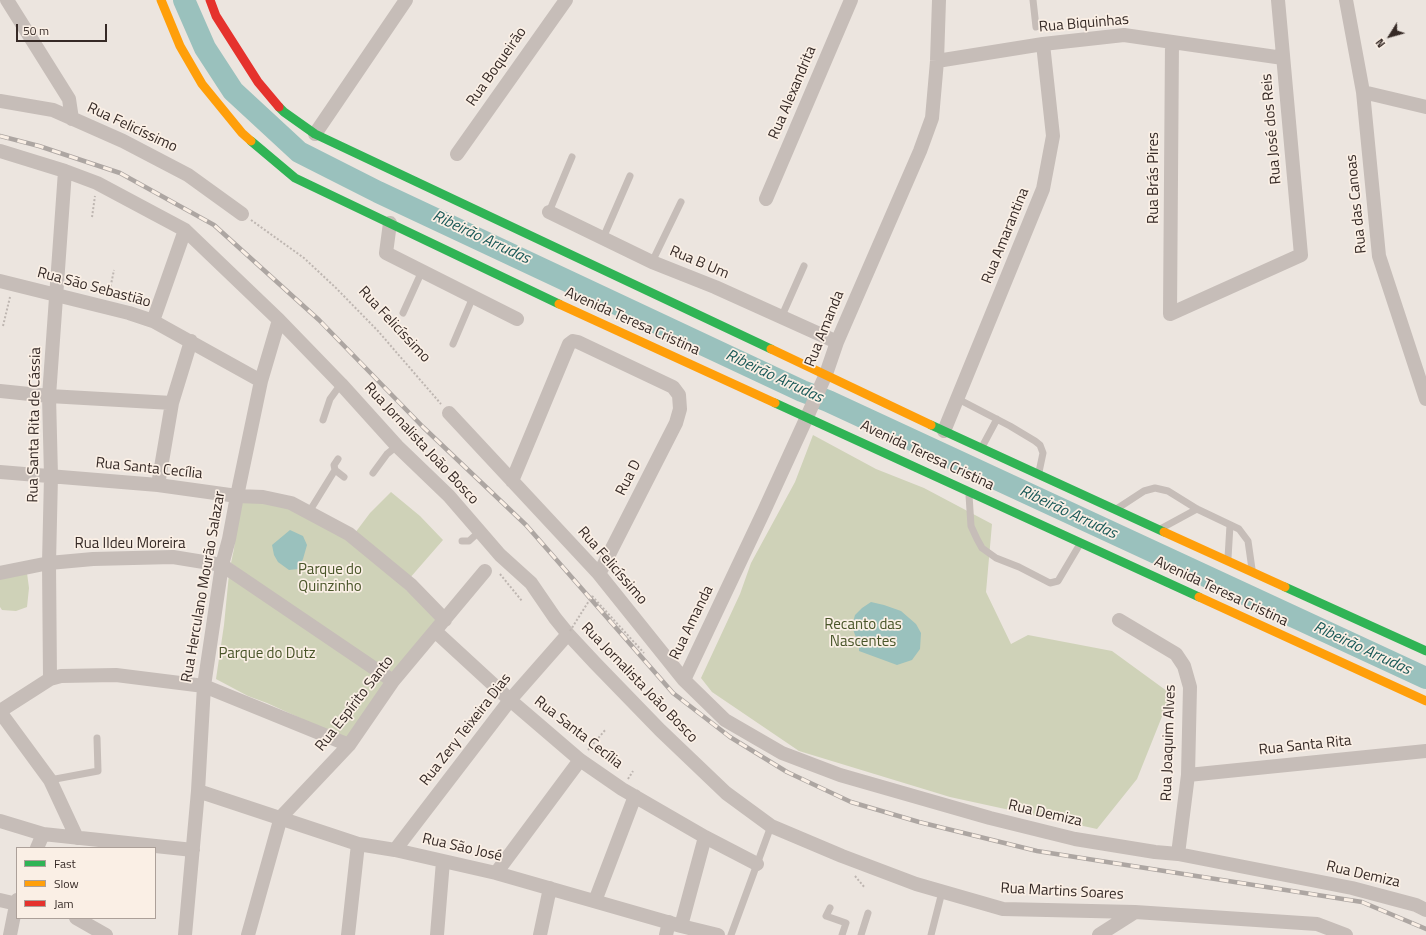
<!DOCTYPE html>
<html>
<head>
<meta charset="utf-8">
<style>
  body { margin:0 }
  #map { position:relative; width:1426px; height:935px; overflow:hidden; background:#ece5df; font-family:"Titillium Web",sans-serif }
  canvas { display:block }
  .legend { position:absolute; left:16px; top:847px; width:140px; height:72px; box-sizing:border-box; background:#faefe5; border:1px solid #aca099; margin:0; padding:5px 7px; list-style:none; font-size:12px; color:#362a26 }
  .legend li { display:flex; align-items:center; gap:8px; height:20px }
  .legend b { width:20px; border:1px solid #aca099 }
  .north { position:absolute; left:1370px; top:16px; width:40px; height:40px; -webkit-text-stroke:3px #faefe5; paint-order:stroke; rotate:233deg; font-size:11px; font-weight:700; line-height:16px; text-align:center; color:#362a26 }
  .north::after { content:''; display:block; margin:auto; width:14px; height:18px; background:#362a26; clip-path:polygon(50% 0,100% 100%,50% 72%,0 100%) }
  .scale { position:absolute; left:16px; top:24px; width:91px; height:18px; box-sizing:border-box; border:2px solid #362a26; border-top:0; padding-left:5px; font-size:12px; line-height:14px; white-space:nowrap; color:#362a26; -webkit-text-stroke:3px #faefe5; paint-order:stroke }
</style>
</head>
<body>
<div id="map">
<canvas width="1426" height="935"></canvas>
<ul class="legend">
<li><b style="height:5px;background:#30b455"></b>Fast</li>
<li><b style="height:5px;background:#ff9f0a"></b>Slow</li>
<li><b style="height:5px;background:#e5322d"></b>Jam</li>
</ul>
<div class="north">N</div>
<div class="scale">50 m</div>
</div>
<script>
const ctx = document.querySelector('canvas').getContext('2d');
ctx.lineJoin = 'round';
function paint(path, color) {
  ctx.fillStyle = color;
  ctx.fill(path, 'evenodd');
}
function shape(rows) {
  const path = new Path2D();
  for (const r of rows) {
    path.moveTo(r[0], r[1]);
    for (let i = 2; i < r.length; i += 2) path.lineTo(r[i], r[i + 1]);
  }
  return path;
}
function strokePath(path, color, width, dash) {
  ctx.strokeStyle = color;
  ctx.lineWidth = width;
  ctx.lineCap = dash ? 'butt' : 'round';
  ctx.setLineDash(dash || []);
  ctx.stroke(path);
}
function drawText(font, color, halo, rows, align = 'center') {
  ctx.font = font + ' "Titillium Web",sans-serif';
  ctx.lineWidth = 3.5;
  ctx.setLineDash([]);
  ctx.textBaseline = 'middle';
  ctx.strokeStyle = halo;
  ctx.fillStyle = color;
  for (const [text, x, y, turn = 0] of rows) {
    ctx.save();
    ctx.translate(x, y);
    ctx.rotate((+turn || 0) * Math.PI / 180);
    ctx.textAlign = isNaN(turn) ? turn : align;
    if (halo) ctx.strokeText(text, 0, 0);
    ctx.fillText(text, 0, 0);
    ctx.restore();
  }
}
paint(shape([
  [813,435,876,469,924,488,992,524,986,592,1011,644,1028,635,1112,651,1171,694,1137,779,1097,829,950,797,799,751,712,692,701,678,740,594,751,563,795,482],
  [391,492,420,516,443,540,409,579,355,533,370,513],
  [239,499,291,508,354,543,440,620,391,679,231,563,234,549],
  [27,573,29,588,27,607,16,611,2,610,0,607,0,576],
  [229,574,387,682,346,739,267,703,248,696,216,679,224,625]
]), '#cfd2b8');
paint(shape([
  [290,530,303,536,307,545,303,559,298,569,289,570,278,562,274,555,272,545],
  [871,602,884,605,901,611,916,624,921,633,920,649,912,660,897,665,859,651,859,641,855,635,852,626,855,615,862,608]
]), '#9ac1bd');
strokePath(shape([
  [184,0,205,48,233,91,299,152,378,192,802,391,828,401,1426,678]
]), '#9ac1bd', 22);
strokePath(shape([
  [92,217,95,196],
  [251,220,304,258,336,288,378,331,441,404],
  [109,294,114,270],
  [3,326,10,297],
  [500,574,522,601],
  [592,596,644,653],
  [588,750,606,729],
  [628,779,633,771],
  [855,876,865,888]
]), '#beb6b1', 2, [2, 2]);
strokePath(shape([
  [1033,0,1036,27],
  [549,212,572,157],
  [603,238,630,176],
  [652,262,681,202],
  [403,313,422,271],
  [781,318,804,266],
  [453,344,473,297],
  [958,399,1010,426,1035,441,1040,445,1043,453,1039,472],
  [323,420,330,399,341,384],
  [982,447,997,419],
  [338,459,334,465,335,470,344,477],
  [373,473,387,454,397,446],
  [969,495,971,526,977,539,982,548,996,558,1019,567,1050,583,1058,581,1080,544],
  [1118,508,1144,491,1155,488,1168,491,1197,509,1239,529,1248,541,1252,569],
  [309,512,335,470],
  [1162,528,1197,509],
  [462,541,469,541,480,531],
  [1228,558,1230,525],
  [50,780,98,771,97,738],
  [830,908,826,916,846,923,842,935],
  [731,935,771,826],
  [861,935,868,913],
  [931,935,942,892]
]), '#c6bdb8', 7);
strokePath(shape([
  [7,0,69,99,72,119],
  [1346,0,1363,92,1379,256,1426,399],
  [1172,42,1170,314,1301,255,1278,0],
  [937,61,1043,44,1124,35,1283,58],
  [1363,92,1426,107],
  [0,101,53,110,123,141,188,175,242,214],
  [315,134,406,0],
  [0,151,65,171,97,183,185,230,279,320,341,384,397,446,449,496,500,555,531,583,555,618,568,634,595,663,660,730,726,793,771,826,842,856,916,884,1003,909,1135,912,1317,924,1346,935],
  [457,154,566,0],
  [766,199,851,0],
  [549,212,652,262,715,287,837,342],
  [390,223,386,253,517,319],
  [0,281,129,313,153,321,261,381],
  [153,321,185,230],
  [0,391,49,396,172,403],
  [449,413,599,574,684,680,725,720,782,753,840,775,990,818,1075,839,1155,852,1178,854,1352,888,1416,905,1426,910],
  [944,431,1043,189,1053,136,1043,44],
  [0,472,158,485,237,496,263,497,291,503,349,534,411,585,445,620],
  [512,481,569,344,573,341,578,342,673,387,679,395,680,409,676,423,599,574],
  [158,485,172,403,191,341],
  [0,573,49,563,93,559,173,557,222,565,393,681],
  [1119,620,1176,654,1184,666,1190,687,1188,775,1178,854],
  [435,631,510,700,580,760,622,789,705,837,757,864],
  [50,679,49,563,51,476,49,396,65,171],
  [684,680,764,511,807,417,826,374,837,342,920,151,932,118,937,61,939,0],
  [0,711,50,679,61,676,116,675,204,686,349,745],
  [0,712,50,780,77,838],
  [1188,775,1426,751],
  [198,791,358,844,395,850,496,873,681,926,718,935],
  [0,821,43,834,193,850],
  [37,848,43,834],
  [395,850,510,700,568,634],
  [496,873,580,760],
  [0,900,17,904],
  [595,901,635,796],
  [76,918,106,935],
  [681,926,705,837],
  [10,935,17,900],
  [185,935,198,791,204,686,222,565,229,539,237,496,261,381,279,320],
  [248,935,281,817,349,745,393,681,485,571],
  [348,935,358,844],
  [437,935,443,861],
  [540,935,550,888],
  [666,935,669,922],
  [1099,935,1135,912]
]), '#c6bdb8', 14);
strokePath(shape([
  [279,107,284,112,315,134,771,349],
  [251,141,295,178,559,304],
  [775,403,1199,597],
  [931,425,1164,532],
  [1285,587,1426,651]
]), '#30b455', 9);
strokePath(shape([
  [161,0,180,46,202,84,242,133,251,141],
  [559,304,775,403],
  [771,349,931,425],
  [1164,532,1285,587],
  [1199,597,1426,701]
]), '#ff9f0a', 9);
strokePath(shape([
  [210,0,216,16,258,82,279,107]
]), '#e5322d', 9);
const rail = shape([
  [0,136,39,146,120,173,214,225,319,320,423,427,526,525,673,693,730,737,787,772,851,802,919,822,1037,851,1362,902,1426,929]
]);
strokePath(rail, '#ada6a2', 4.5);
strokePath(rail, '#faefe5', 3, [9]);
strokePath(shape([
  [570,631,592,596]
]), '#beb6b1', 2, [2, 2]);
drawText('15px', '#362a26', '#faefe5', [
  ["Rua Biquinhas",1084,24,-5],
  ["Rua Boqueirão",497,67,-55],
  ["Rua Alexandrita",793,93,-67],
  ["Rua Felicíssimo",132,128,25],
  ["Rua José dos Reis",1272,129,-95],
  ["Rua Brás Pires",1154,178,-90],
  ["Rua das Canoas",1357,204,-96],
  ["Rua Amarantina",1006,236,-68],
  ["Rua B Um",699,263,23],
  ["Rua São Sebastião",94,288,15],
  ["Avenida Teresa Cristina",632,322,24],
  ["Rua Felicíssimo",394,325,47],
  ["Rua Amanda",825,329,-68],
  ["Rua Santa Rita de Cássia",35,425,-89],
  ["Rua Jornalista João Bosco",421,444,47],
  ["Avenida Teresa Cristina",927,456,25],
  ["Rua Santa Cecília",149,469,6],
  ["Rua D",629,478,-63],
  ["Rua Ildeu Moreira",130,544],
  ["Rua Felicíssimo",612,566,49],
  ["Rua Herculano Mourão Salazar",204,587,-80],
  ["Avenida Teresa Cristina",1221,592,25],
  ["Rua Amanda",692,623,-64],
  ["Rua Jornalista João Bosco",639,683,46],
  ["Rua Espírito Santo",355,704,-52],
  ["Rua Zery Teixeira Dias",466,730,-52],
  ["Rua Santa Cecília",578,733,38],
  ["Rua Joaquim Alves",1169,743,-88],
  ["Rua Santa Rita",1305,746,-6],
  ["Rua Demiza",1045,814,13],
  ["Rua São José",462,848,13],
  ["Rua Demiza",1363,875,13],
  ["Rua Martins Soares",1062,892,3]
]);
drawText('15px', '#495529', '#faefe5', [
  ["Parque do",330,570],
  ["Quinzinho",330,587],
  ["Recanto das",863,625],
  ["Nascentes",863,642],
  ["Parque do Dutz",267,654]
]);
drawText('italic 16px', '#1a5958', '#faefe5', [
  ["Ribeirão Arrudas",481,238,25],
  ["Ribeirão Arrudas",774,377,25],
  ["Ribeirão Arrudas",1068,513,25],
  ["Ribeirão Arrudas",1362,649,25]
]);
</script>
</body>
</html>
